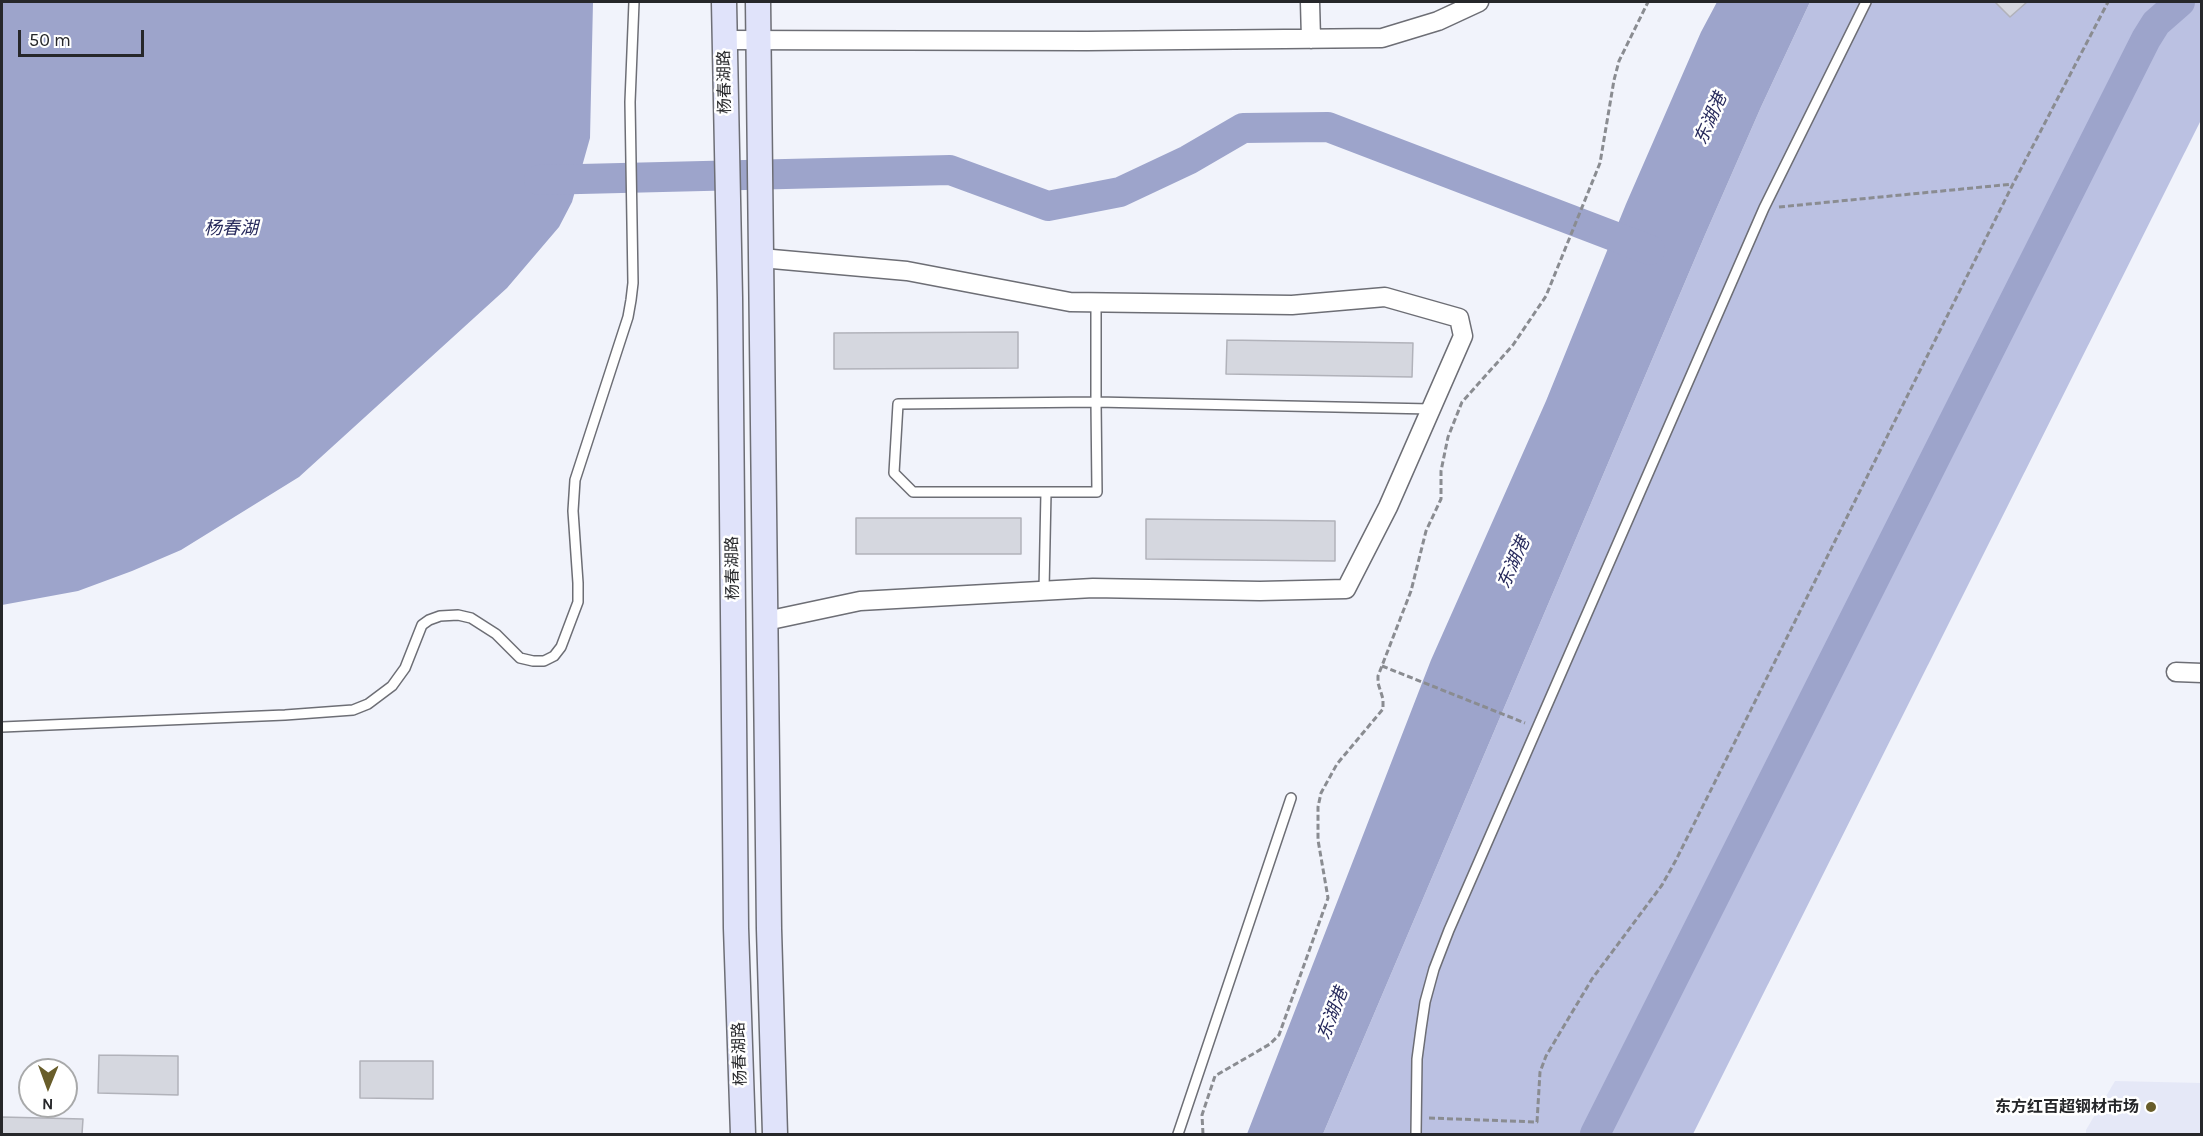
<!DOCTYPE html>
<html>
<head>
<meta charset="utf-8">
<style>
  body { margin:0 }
  #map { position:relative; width:2203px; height:1136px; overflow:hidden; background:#f1f3fb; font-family:Karla,sans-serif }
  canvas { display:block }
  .frame { position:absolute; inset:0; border:3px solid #26272a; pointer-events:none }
  .north { position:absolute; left:18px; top:1058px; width:60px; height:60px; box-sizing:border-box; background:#fff; border:2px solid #a8a9aa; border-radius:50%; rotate:181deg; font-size:16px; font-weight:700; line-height:24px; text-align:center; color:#26272a }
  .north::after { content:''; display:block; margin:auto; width:21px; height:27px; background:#685d2a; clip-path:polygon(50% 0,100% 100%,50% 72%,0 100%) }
  .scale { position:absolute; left:18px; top:30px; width:126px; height:27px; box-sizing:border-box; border:3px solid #26272a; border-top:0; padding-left:8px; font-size:18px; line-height:21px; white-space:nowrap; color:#26272a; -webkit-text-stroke:4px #fff; paint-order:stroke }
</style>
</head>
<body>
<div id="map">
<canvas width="2203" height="1136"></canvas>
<div class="frame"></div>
<div class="north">N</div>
<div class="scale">50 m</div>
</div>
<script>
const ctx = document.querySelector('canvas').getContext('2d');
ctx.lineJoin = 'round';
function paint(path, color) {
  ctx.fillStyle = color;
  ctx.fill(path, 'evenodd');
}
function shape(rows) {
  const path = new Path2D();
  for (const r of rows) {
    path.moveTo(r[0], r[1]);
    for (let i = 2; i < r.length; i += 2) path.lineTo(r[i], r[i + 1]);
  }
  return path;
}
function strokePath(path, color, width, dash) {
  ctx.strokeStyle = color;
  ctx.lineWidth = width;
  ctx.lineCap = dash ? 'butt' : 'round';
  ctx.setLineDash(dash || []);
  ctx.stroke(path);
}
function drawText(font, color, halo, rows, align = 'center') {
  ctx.font = font + ' Karla,"Noto Sans SC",sans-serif';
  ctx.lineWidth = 5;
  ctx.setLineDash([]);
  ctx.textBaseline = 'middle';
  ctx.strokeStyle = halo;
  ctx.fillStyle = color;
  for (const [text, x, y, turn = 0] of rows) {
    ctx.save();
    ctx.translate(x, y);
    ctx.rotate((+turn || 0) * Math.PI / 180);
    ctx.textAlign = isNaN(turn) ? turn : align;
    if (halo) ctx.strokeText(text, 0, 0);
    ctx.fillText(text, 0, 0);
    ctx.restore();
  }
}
paint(shape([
  [2115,1081,2201,1083,2201,1134,2086,1134,2086,1130]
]), '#e5e8f7');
paint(shape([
  [1810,2,2201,2,2201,120,1693,1134,1323,1134,1705,235,1761,107]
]), '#bbc1e2');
paint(shape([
  [2,2,593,2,590,138,572,202,559,227,507,288,299,477,181,550,132,571,78,591,2,605],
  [1717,2,1810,2,1761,107,1705,235,1323,1134,1247,1134,1431,660,1546,401,1626,204,1701,32]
]), '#9da4cb');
strokePath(shape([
  [539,180,950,170,1048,206,1120,192,1188,160,1243,128,1328,127,1650,250],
  [1595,1134,2146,39,2156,23,2180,2]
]), '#9da4cb', 30);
const building = shape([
  [1995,2,2027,2,2010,17,1995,2],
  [1018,332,1018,368,834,369,834,333,1018,332],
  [1227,340,1413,343,1412,377,1226,374,1227,340],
  [856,518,1021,518,1021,554,856,554,856,518],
  [1146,519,1335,521,1335,561,1146,559,1146,519],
  [99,1055,178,1056,178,1095,98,1093,99,1055],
  [360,1061,433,1061,433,1099,360,1098,360,1061],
  [2,1117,83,1119,82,1134,2,1134,2,1117]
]);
paint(building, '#d5d7df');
strokePath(building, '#b1b2ba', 1.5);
const lane = shape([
  [1096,302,1096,402,1097,492,913,492,894,473,898,404,1096,402,1431,409],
  [1044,590,1046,492],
  [2,727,285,715,353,710,368,704,392,686,405,668,422,625,429,620,440,616,458,615,471,618,496,634,520,658,533,661,544,661,554,656,561,647,578,602,578,583,573,511,575,480,628,317,631,300,633,283,630,102,634,2],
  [1178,1134,1291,798],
  [1416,1134,1417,1059,1421,1029,1425,1002,1434,969,1449,930,1764,208,1866,2]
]);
const street = shape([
  [1310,2,1311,39],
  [724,40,1087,41,1382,38,1438,21,1479,2],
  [761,258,907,271,1070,302,1292,305,1385,297,1459,318,1463,336,1388,507,1346,589,1260,591,1093,588,860,601,766,621],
  [2176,672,2202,673]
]);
const secondary = shape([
  [724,2,730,298,736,928,743,1134],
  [758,2,769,929,775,1134]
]);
strokePath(lane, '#6d6e75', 12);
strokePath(street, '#6d6e75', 21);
strokePath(secondary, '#6d6e75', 27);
strokePath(shape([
  [1779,207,2013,184],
  [1382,666,1525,723],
  [1429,1118,1537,1122,1540,1072,1546,1056,1592,979,1662,885,1676,860,2013,184,2108,2],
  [1203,1134,1202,1115,1215,1076,1270,1044,1279,1035,1328,898,1318,840,1318,807,1321,793,1337,764,1383,709,1383,699,1378,683,1378,676,1411,591,1426,531,1441,499,1441,471,1448,437,1462,402,1513,345,1546,296,1600,163,1614,80,1619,61,1648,2]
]), '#8a8c91', 3, [6, 3]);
strokePath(lane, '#fff', 9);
strokePath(street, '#fff', 18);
strokePath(secondary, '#e0e3fa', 24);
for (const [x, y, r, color] of [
  [2151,1107,6,"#685d2a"]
]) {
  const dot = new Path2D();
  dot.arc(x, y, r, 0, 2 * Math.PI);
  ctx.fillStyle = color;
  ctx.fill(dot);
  strokePath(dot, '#fff', 2);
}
drawText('16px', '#26272a', '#fff', [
  ["杨春湖路",725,82,-91],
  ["杨春湖路",733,568,-91],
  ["杨春湖路",740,1054,-92]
]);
drawText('bold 16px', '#26272a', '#fff', [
  ["东方红百超钢材市场",2139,1107]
], 'right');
drawText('italic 18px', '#272a5c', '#fff', [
  ["东湖港",1711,119,-66],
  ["杨春湖",231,229],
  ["东湖港",1514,563,-66],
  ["东湖港",1333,1014,-69]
]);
</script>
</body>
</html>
